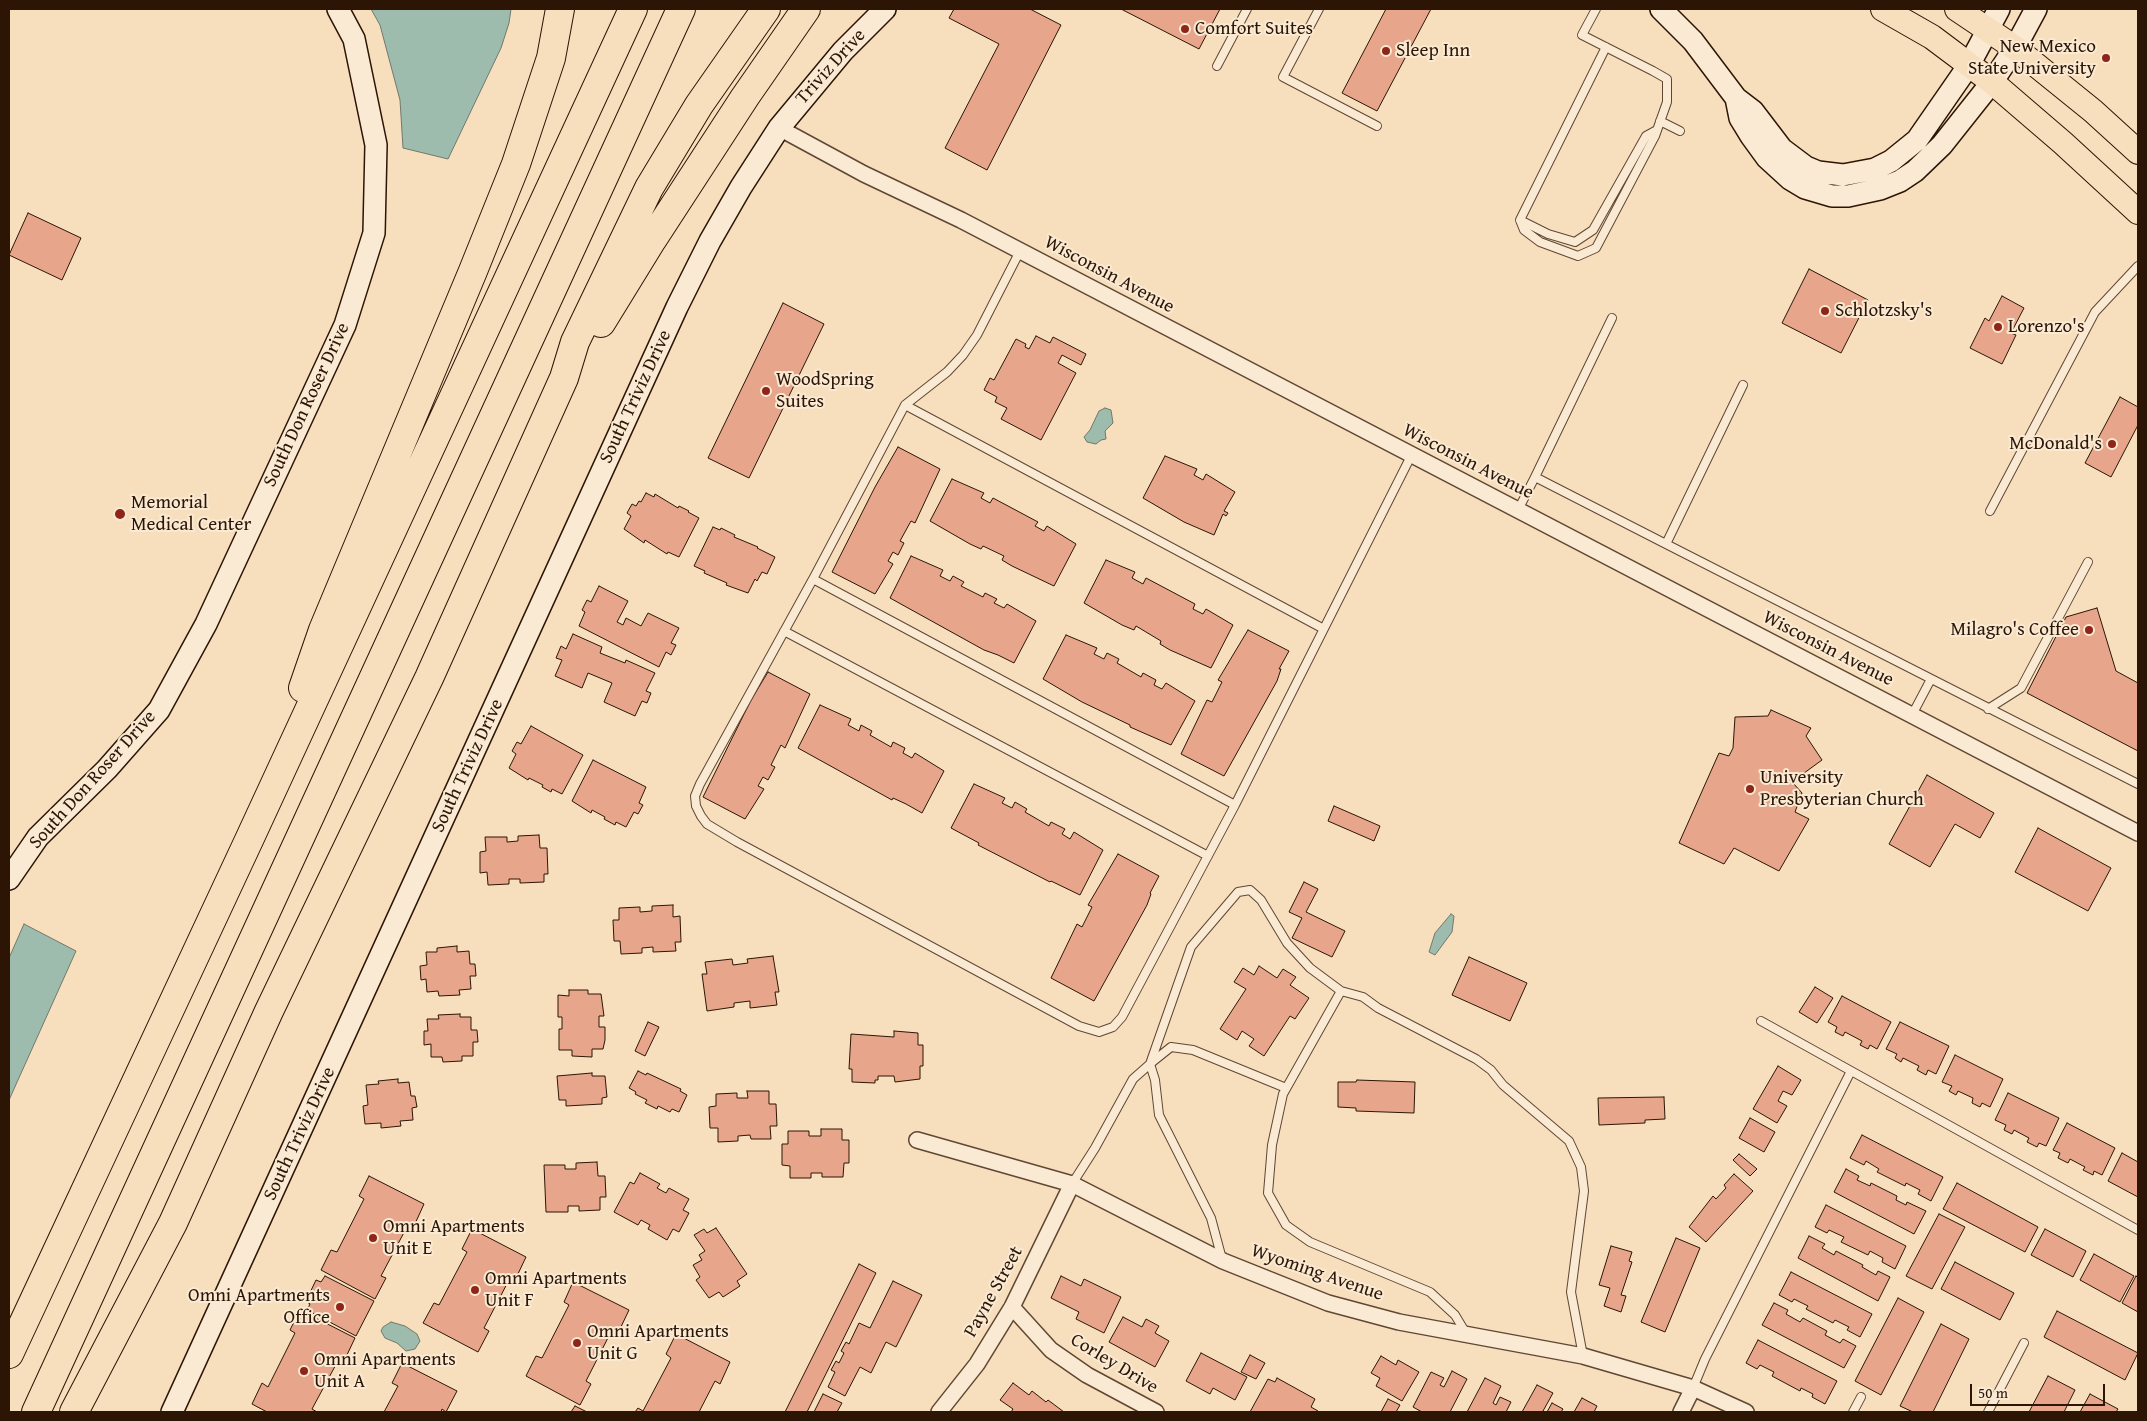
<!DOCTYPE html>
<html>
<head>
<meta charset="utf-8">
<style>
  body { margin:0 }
  #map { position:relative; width:2147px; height:1421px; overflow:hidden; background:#f7debc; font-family:"Gentium Book Plus",serif }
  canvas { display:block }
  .frame { position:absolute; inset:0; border:10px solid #2c1505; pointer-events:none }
  .scale { position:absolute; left:1970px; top:1384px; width:135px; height:22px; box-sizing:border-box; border:2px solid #2c1505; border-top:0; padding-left:6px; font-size:15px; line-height:18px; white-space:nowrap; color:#2c1505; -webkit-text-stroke:4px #faead3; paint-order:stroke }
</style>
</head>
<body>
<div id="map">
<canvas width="2147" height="1421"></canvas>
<div class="frame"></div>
<div class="scale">50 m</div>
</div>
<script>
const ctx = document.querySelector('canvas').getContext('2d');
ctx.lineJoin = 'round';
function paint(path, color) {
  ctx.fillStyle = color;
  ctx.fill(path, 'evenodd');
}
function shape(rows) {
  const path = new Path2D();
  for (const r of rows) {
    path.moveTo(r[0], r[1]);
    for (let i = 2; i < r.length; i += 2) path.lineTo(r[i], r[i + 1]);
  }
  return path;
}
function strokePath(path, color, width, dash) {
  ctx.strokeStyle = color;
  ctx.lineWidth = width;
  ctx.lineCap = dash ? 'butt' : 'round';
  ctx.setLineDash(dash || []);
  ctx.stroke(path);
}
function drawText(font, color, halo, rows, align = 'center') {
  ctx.font = font + ' "Gentium Book Plus",serif';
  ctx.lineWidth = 4;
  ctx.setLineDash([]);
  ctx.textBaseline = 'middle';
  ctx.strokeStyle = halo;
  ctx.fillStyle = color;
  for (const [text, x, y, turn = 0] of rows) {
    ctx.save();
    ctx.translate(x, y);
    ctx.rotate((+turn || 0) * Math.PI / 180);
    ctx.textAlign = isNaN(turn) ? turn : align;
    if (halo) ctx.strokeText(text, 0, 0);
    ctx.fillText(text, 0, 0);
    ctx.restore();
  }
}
const water = shape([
  [371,9,511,9,509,23,501,48,448,159,403,148,400,100,380,25,371,9],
  [1105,408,1111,410,1113,423,1105,431,1106,439,1101,440,1096,444,1087,442,1084,437,1090,430,1099,411,1105,408],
  [1451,914,1454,916,1452,932,1435,955,1429,952,1435,933,1451,914],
  [24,924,76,951,9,1100,9,958,24,924],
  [391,1322,405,1326,417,1334,420,1341,415,1349,406,1351,397,1343,385,1338,381,1331,383,1327,391,1322]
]);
paint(water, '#9ebcad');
strokePath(water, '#70796a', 1);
const building = shape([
  [954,9,1030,9,1061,25,987,170,945,148,999,44,949,18,954,9],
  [1121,9,1220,9,1199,49,1121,9],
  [1386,9,1431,9,1377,111,1342,93,1386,9],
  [28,213,81,238,62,280,9,255,28,213],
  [1809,269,1868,300,1841,353,1782,323,1809,269],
  [2002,296,2024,308,2011,333,2016,335,2002,364,1970,348,1985,318,1989,321,2002,296],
  [783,303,824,324,749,478,708,458,783,303],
  [1036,336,1050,343,1053,337,1086,354,1081,365,1062,355,1058,363,1076,373,1041,440,1001,419,1007,408,995,402,997,397,984,390,990,378,994,380,1016,339,1026,344,1025,347,1029,349,1036,336],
  [2120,397,2138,407,2138,425,2111,477,2085,463,2120,397],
  [898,447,940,469,915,523,911,521,900,541,904,543,898,555,893,552,888,561,893,564,875,594,832,572,875,487,898,447],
  [1165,456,1197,469,1194,475,1203,480,1206,474,1235,492,1224,511,1228,513,1226,516,1223,514,1214,535,1184,522,1143,498,1165,456],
  [952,479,984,493,981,498,990,503,993,498,1038,522,1035,526,1044,531,1047,526,1076,544,1054,586,1012,566,1002,560,1004,556,983,546,981,549,970,544,930,521,952,479],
  [646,493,654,497,655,494,678,508,679,506,689,511,688,512,699,518,679,557,668,552,667,554,645,540,644,543,624,529,631,516,627,513,632,504,636,506,639,501,641,502,646,493],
  [713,527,720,530,721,528,735,535,734,537,758,547,757,548,775,557,767,574,762,572,757,581,755,579,748,593,726,585,727,583,704,573,705,571,694,566,713,527],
  [911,556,943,570,940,576,950,581,953,576,964,582,961,586,983,597,985,593,997,599,994,603,1004,608,1007,604,1036,621,1014,663,998,655,984,650,890,598,911,556],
  [1106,560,1135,572,1132,578,1143,584,1146,578,1195,604,1193,609,1203,614,1206,609,1233,625,1211,668,1170,650,1160,644,1161,641,1136,626,1134,630,1122,625,1084,603,1106,560],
  [599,586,628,601,617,622,623,625,626,618,641,626,648,613,679,628,671,643,676,645,671,655,666,652,659,667,579,626,585,612,582,610,587,600,591,602,599,586],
  [2097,608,2116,671,2138,683,2138,751,2027,693,2066,617,2097,608],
  [1248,630,1289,651,1279,669,1281,669,1277,681,1224,776,1181,754,1207,700,1212,702,1222,682,1218,680,1248,630],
  [573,634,602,647,600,653,625,663,626,660,655,673,646,691,651,693,647,703,642,701,635,716,604,702,612,683,588,673,582,688,555,676,562,660,556,658,561,646,566,649,573,634],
  [1066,635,1097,648,1094,654,1104,659,1107,653,1119,659,1117,663,1141,677,1143,673,1156,680,1154,685,1162,689,1166,683,1195,701,1171,745,1130,727,1130,725,1082,702,1043,679,1066,635],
  [768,672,810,694,785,748,781,745,771,765,775,767,768,780,763,777,758,786,764,789,745,819,703,797,751,700,768,672],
  [820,705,851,719,848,725,859,731,861,725,872,731,870,735,891,747,893,742,905,748,903,753,912,758,915,753,944,771,922,813,906,804,893,798,892,800,798,748,820,705],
  [1771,710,1811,728,1806,736,1822,760,1800,776,1794,784,1802,793,1795,812,1809,819,1779,871,1734,848,1724,864,1679,843,1719,753,1729,756,1733,748,1735,717,1768,716,1771,710],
  [531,726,583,755,562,794,552,789,551,792,542,787,543,785,529,778,528,780,509,768,516,754,512,751,517,742,521,744,531,726],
  [593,760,646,787,639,803,643,805,638,814,634,812,626,827,616,822,615,825,604,819,605,817,592,810,591,813,572,801,593,760],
  [1927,775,1994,813,1980,838,1955,824,1930,867,1889,844,1927,775],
  [974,784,1005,798,1002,803,1012,808,1015,802,1027,809,1025,812,1049,826,1051,822,1065,829,1062,834,1070,839,1074,832,1103,850,1080,895,1051,881,1050,882,978,845,979,843,951,828,974,784],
  [1334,806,1380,826,1374,841,1328,821,1334,806],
  [2038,828,2111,868,2088,911,2015,872,2038,828],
  [539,835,540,848,547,848,548,874,544,874,544,882,520,883,520,879,509,879,509,884,488,885,487,872,480,873,480,852,486,851,485,837,507,837,507,842,518,841,518,836,539,835],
  [1118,854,1159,876,1150,893,1151,894,1147,905,1094,1001,1051,978,1077,924,1082,927,1092,907,1088,905,1118,854],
  [1304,882,1318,889,1306,912,1345,931,1332,957,1292,938,1302,918,1289,912,1304,882],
  [673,905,673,917,680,916,681,942,675,942,676,951,653,952,653,947,642,948,642,953,621,954,620,941,614,941,613,920,619,920,619,908,640,907,640,912,652,911,652,906,673,905],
  [457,946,457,952,469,951,470,964,475,964,476,976,470,976,471,989,459,990,460,995,439,996,438,991,427,992,426,979,421,980,420,966,427,965,426,952,437,952,437,948,457,946],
  [773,956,779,992,775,992,777,1005,750,1008,750,1001,734,1003,734,1007,707,1011,702,974,707,974,705,962,732,959,733,965,748,963,747,959,773,956],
  [1469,957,1527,983,1510,1021,1452,995,1469,957],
  [1259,966,1277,978,1283,969,1296,977,1290,985,1309,998,1295,1019,1290,1016,1264,1056,1249,1046,1254,1039,1242,1031,1237,1040,1220,1029,1246,989,1234,982,1243,968,1254,975,1259,966],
  [1815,987,1833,998,1817,1023,1799,1012,1815,987],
  [569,990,588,990,588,994,601,994,604,1016,599,1016,599,1027,605,1027,605,1040,603,1049,592,1049,592,1057,572,1056,572,1050,559,1050,559,1029,562,1029,562,1017,558,1017,558,995,569,996,569,990],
  [1842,996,1891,1022,1877,1049,1870,1045,1868,1049,1860,1045,1862,1041,1845,1032,1843,1036,1835,1032,1837,1027,1828,1022,1842,996],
  [460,1014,460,1017,471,1017,471,1030,477,1030,478,1042,473,1042,473,1056,462,1056,462,1061,443,1062,442,1057,431,1057,431,1044,424,1045,424,1031,428,1031,427,1019,439,1019,438,1015,460,1014],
  [648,1022,659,1027,645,1056,635,1051,648,1022],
  [1900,1022,1949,1046,1936,1074,1928,1070,1926,1075,1917,1070,1919,1066,1903,1058,1901,1062,1895,1058,1897,1054,1886,1049,1900,1022],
  [894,1031,918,1033,918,1045,923,1045,923,1066,920,1066,920,1079,895,1082,894,1076,878,1076,878,1080,875,1080,875,1083,852,1082,852,1069,849,1069,851,1034,894,1037,894,1031],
  [1955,1055,2003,1079,1990,1107,1982,1103,1980,1107,1972,1103,1973,1098,1958,1091,1956,1095,1949,1091,1952,1086,1942,1082,1955,1055],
  [1778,1066,1801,1080,1792,1095,1783,1091,1778,1101,1787,1106,1777,1123,1753,1109,1778,1066],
  [638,1071,646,1075,647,1073,681,1089,680,1091,687,1095,679,1112,672,1109,670,1112,658,1106,657,1109,645,1103,647,1100,635,1094,636,1092,629,1088,638,1071],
  [592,1073,592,1076,605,1076,607,1097,602,1098,602,1104,566,1106,566,1100,559,1100,557,1076,592,1073],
  [398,1079,398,1083,409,1082,411,1096,415,1096,417,1107,412,1108,413,1120,400,1121,401,1126,381,1128,381,1123,365,1124,363,1106,368,1105,366,1085,379,1084,378,1081,398,1079],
  [1357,1080,1415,1082,1414,1113,1356,1111,1356,1108,1338,1107,1338,1082,1356,1082,1357,1080],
  [747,1091,769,1091,769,1104,776,1104,777,1126,770,1126,771,1139,751,1139,750,1135,738,1136,738,1141,718,1142,718,1128,710,1128,709,1107,716,1106,716,1094,737,1093,737,1098,748,1098,747,1091],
  [2008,1093,2059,1118,2046,1146,2039,1143,2037,1147,2027,1142,2029,1138,2014,1130,2012,1134,2004,1130,2006,1125,1995,1120,2008,1093],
  [1664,1097,1665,1119,1645,1120,1645,1123,1599,1125,1598,1098,1664,1097],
  [1750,1118,1775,1132,1764,1152,1739,1138,1750,1118],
  [2067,1123,2115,1148,2102,1175,2094,1171,2093,1175,2083,1170,2085,1167,2070,1159,2068,1163,2058,1158,2060,1153,2053,1150,2067,1123],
  [821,1129,842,1129,842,1140,849,1140,849,1163,844,1163,843,1177,822,1177,822,1173,811,1173,811,1178,790,1178,790,1166,782,1165,782,1144,788,1144,788,1131,809,1131,809,1136,821,1136,821,1129],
  [1862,1135,1943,1177,1931,1201,1918,1194,1920,1190,1906,1183,1905,1186,1877,1172,1879,1169,1866,1161,1864,1165,1850,1158,1862,1135],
  [2122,1153,2138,1162,2138,1197,2108,1181,2122,1153],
  [1739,1154,1757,1169,1750,1176,1733,1160,1739,1154],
  [597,1162,598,1176,605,1176,606,1197,600,1197,600,1210,579,1211,579,1206,568,1206,568,1212,546,1212,544,1165,565,1165,565,1169,576,1169,576,1163,597,1162],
  [1846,1169,1859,1176,1857,1180,1870,1186,1871,1183,1897,1196,1896,1200,1906,1205,1907,1202,1926,1211,1914,1234,1834,1192,1846,1169],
  [640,1173,660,1184,657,1188,666,1193,669,1188,689,1199,683,1210,689,1213,679,1232,673,1229,667,1240,648,1229,650,1225,641,1220,638,1225,614,1212,630,1182,634,1184,640,1173],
  [1734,1174,1753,1191,1706,1242,1689,1227,1713,1196,1716,1199,1726,1188,1724,1185,1734,1174],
  [369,1176,424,1204,414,1226,409,1223,381,1276,386,1278,375,1299,321,1270,331,1250,337,1252,364,1199,359,1196,369,1176],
  [1957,1183,2038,1227,2025,1252,1943,1209,1957,1183],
  [1826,1205,1906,1246,1895,1269,1882,1262,1883,1258,1870,1251,1868,1255,1841,1242,1844,1237,1829,1230,1827,1233,1815,1227,1826,1205],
  [1939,1214,1965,1227,1932,1289,1906,1276,1939,1214],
  [716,1228,747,1274,737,1281,740,1286,723,1297,719,1292,709,1298,696,1280,700,1277,693,1265,702,1260,699,1255,705,1251,694,1235,704,1229,707,1233,716,1228],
  [472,1229,526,1257,516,1278,511,1276,484,1328,489,1331,478,1352,423,1323,434,1303,439,1305,467,1252,462,1249,472,1229],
  [2045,1229,2086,1251,2073,1277,2031,1255,2045,1229],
  [1809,1236,1825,1244,1822,1248,1834,1255,1836,1251,1863,1265,1862,1267,1876,1275,1878,1271,1890,1277,1878,1301,1798,1258,1809,1236],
  [1676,1238,1700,1248,1665,1332,1641,1322,1676,1238],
  [1611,1246,1632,1252,1629,1261,1632,1262,1621,1295,1626,1296,1621,1312,1604,1306,1610,1288,1599,1285,1611,1246],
  [2094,1254,2134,1276,2120,1302,2080,1280,2094,1254],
  [1955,1262,2014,1293,2000,1320,1941,1289,1955,1262],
  [859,1264,876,1273,807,1412,785,1412,859,1264],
  [1791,1272,1872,1314,1860,1337,1847,1330,1849,1327,1835,1320,1833,1323,1806,1309,1808,1306,1794,1299,1792,1302,1779,1295,1791,1272],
  [325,1276,374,1301,356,1336,307,1310,310,1304,306,1301,316,1280,321,1282,325,1276],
  [1061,1276,1081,1286,1084,1279,1121,1297,1104,1333,1076,1319,1079,1312,1051,1298,1061,1276],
  [2136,1276,2138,1278,2138,1312,2122,1303,2136,1276],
  [893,1281,922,1295,896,1347,886,1342,871,1373,860,1367,845,1396,828,1387,835,1372,831,1370,836,1361,839,1363,844,1353,841,1351,846,1342,849,1344,859,1323,870,1328,893,1281],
  [573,1282,629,1310,619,1331,613,1328,586,1381,591,1384,580,1405,526,1376,536,1356,542,1358,569,1305,564,1302,573,1282],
  [1898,1298,1924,1312,1881,1395,1855,1381,1898,1298],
  [1774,1303,1788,1310,1786,1314,1800,1322,1803,1318,1827,1331,1825,1335,1840,1343,1843,1339,1856,1346,1844,1368,1762,1325,1774,1303],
  [300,1310,355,1338,345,1359,340,1357,312,1409,317,1412,267,1412,252,1404,262,1383,268,1387,295,1333,290,1330,300,1310],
  [2057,1311,2138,1353,2125,1380,2044,1337,2057,1311],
  [1123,1317,1142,1327,1146,1319,1159,1326,1155,1333,1169,1341,1155,1367,1109,1342,1123,1317],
  [1941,1324,1969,1339,1933,1412,1913,1412,1900,1406,1941,1324],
  [676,1334,730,1362,720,1384,715,1381,699,1412,635,1412,638,1408,643,1411,671,1358,666,1354,676,1334],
  [1758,1340,1837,1381,1825,1404,1812,1397,1813,1394,1801,1388,1800,1391,1772,1376,1774,1372,1760,1365,1757,1369,1746,1363,1758,1340],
  [1201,1353,1247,1377,1235,1400,1213,1388,1210,1394,1186,1381,1201,1353],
  [1250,1355,1265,1363,1256,1379,1241,1372,1250,1355],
  [1381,1356,1396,1365,1398,1360,1419,1372,1402,1401,1376,1386,1380,1378,1371,1373,1381,1356],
  [402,1363,457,1391,446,1412,442,1409,441,1412,384,1412,398,1386,392,1383,402,1363],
  [1452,1371,1467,1379,1450,1412,1422,1412,1413,1407,1431,1372,1444,1378,1440,1385,1444,1387,1452,1371],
  [2048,1376,2075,1390,2064,1412,2029,1412,2048,1376],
  [1277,1378,1315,1399,1311,1407,1318,1411,1318,1412,1250,1412,1268,1379,1275,1382,1277,1378],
  [1485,1378,1501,1386,1493,1403,1496,1405,1500,1397,1511,1402,1506,1412,1467,1412,1485,1378],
  [1013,1383,1029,1395,1032,1391,1046,1402,1048,1400,1064,1412,1011,1412,1013,1409,1000,1400,1013,1383],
  [1537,1385,1553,1393,1543,1411,1546,1412,1522,1412,1537,1385],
  [823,1394,842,1403,837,1412,814,1412,823,1394],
  [2090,1394,2118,1409,2116,1412,2080,1412,2090,1394],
  [1582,1398,1597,1406,1594,1412,1574,1412,1582,1398],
  [1388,1399,1400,1405,1396,1412,1381,1412,1388,1399],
  [1552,1403,1563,1409,1561,1412,1547,1412,1552,1403],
  [575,1406,587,1412,571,1412,575,1406]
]);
paint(building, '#e7a68b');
strokePath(building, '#2c1505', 1);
const lane = shape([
  [1319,9,1283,77,1377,126],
  [1596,9,1582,35,1653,71,1667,79,1667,102,1655,136,1596,248,1578,256,1540,242,1524,230,1520,220,1606,47],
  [1217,66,1247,9],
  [1660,121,1680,131],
  [1520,220,1548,234,1575,242,1593,230,1646,136,1657,130],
  [1020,251,977,335,963,355,947,372,905,405,813,579,1235,805,1411,456],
  [1612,318,1535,477,1666,544],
  [1743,385,1666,544,2138,784],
  [905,405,1322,628],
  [1518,510,1535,477],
  [1990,511,2095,312,2138,266],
  [813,579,700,784,695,796,696,806,701,816,707,824,737,842,1079,1026,1099,1032,1113,1027,1122,1017,1235,805],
  [784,631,1208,856],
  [1988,709,2021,688,2088,562],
  [1912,715,1931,679],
  [1761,1021,2138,1230],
  [1151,1063,1171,1047,1193,1050,1286,1088],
  [1150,1064,1191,947,1238,892,1250,890,1261,900,1287,943,1310,968,1341,991],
  [1072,1184,1095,1148,1133,1079,1150,1064,1155,1080,1159,1115,1211,1218,1222,1259],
  [1467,1335,1455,1315,1430,1292,1310,1242,1286,1225,1268,1193,1272,1145,1283,1094,1341,991,1363,997,1378,1008,1476,1059,1491,1070,1503,1085,1569,1141,1581,1167,1584,1191,1571,1292,1583,1356],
  [1693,1388,1705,1359,1851,1071],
  [1853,1412,1861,1397],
  [1988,1412,2024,1343]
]);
const street = shape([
  [779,128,864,174,961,220,2138,833],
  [917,1140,1072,1184,1223,1261,1328,1303,1399,1322,1583,1356,1693,1388,1746,1412],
  [1012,1307,1051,1350,1087,1375,1156,1412],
  [939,1412,977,1364,1012,1307,1072,1184],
  [1681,1412,1693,1388]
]);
const secondary = shape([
  [1661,9,1693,41,1736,98,1753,111,1782,149,1806,167,1818,172,1843,175,1875,169,1891,161,1917,140,1969,65,1999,9],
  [1736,98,1740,118,1751,136,1767,158,1790,179,1805,188,1832,196,1848,196,1880,189,1900,181,1915,171,1942,145,1992,82,2015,48,2036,9],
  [9,879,38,837,107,769,159,710,206,624,345,325,374,233,376,145,354,39,338,9],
  [172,1412,677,307,710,241,741,187,779,128,843,51,885,9]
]);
const primary = shape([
  [1883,9,1932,37,1992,82,2063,143,2138,212],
  [1957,9,2015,48,2093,111,2138,152]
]);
const highway = shape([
  [601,323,652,240,745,97,806,9],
  [303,688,323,630,473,271,516,164,551,58,560,9],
  [9,1354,249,840,633,9],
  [36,1412,681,9],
  [74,1412,173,1223,269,1011,429,678,564,378,575,342,649,188,699,105,766,9]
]);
strokePath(lane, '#5f4733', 10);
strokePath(street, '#5f4733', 18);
strokePath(secondary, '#2c1505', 24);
strokePath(primary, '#2c1505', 26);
strokePath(highway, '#2c1505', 30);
strokePath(lane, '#faead3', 8);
strokePath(street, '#faead3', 15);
strokePath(secondary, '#faead3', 21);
strokePath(primary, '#f7debc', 24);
strokePath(highway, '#f7debc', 28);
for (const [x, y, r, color] of [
  [1185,29,5,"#8f2418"],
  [1386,51,5,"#8f2418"],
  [2106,58,5,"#8f2418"],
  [1825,311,5,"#8f2418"],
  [1998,327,5,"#8f2418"],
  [766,391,5,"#8f2418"],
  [2112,444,5,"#8f2418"],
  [120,514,6,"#8f2418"],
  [2089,630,5,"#8f2418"],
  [1750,789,5,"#8f2418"],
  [373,1238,5,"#8f2418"],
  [475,1290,5,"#8f2418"],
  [340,1307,5,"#8f2418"],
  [577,1343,5,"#8f2418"],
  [304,1371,5,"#8f2418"]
]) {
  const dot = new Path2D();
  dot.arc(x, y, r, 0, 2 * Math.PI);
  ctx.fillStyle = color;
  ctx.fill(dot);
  strokePath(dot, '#faead3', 2);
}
drawText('19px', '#2c1505', '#faead3', [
  ["Comfort Suites",1195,29],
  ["New Mexico",2096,47,"right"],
  ["State University",2096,69,"right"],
  ["Sleep Inn",1396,51],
  ["Schlotzsky's",1835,311],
  ["Lorenzo's",2008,327],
  ["WoodSpring",776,380],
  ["Suites",776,402],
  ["McDonald's",2102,444,"right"],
  ["Memorial",131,503],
  ["Medical Center",131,525],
  ["Milagro's Coffee",2079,630,"right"],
  ["University",1760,778],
  ["Presbyterian Church",1760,800],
  ["Omni Apartments",383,1227],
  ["Unit E",383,1249],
  ["Omni Apartments",485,1279],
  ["Unit F",485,1301],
  ["Omni Apartments",330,1296,"right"],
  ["Office",330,1318,"right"],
  ["Omni Apartments",587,1332],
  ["Unit G",587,1354],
  ["Omni Apartments",314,1360],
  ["Unit A",314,1382]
], 'left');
drawText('19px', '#2c1505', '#faead3', [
  ["Triviz Drive",831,67,-48],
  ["Wisconsin Avenue",1109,275,28],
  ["South Triviz Drive",636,397,-65],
  ["South Don Roser Drive",307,405,-65],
  ["Wisconsin Avenue",1468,462,27],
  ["Wisconsin Avenue",1828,649,27],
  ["South Triviz Drive",468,766,-65],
  ["South Don Roser Drive",93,780,-48],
  ["South Triviz Drive",300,1134,-65],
  ["Wyoming Avenue",1317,1273,19],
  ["Payne Street",994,1292,-61],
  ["Corley Drive",1114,1364,31]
]);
</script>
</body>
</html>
